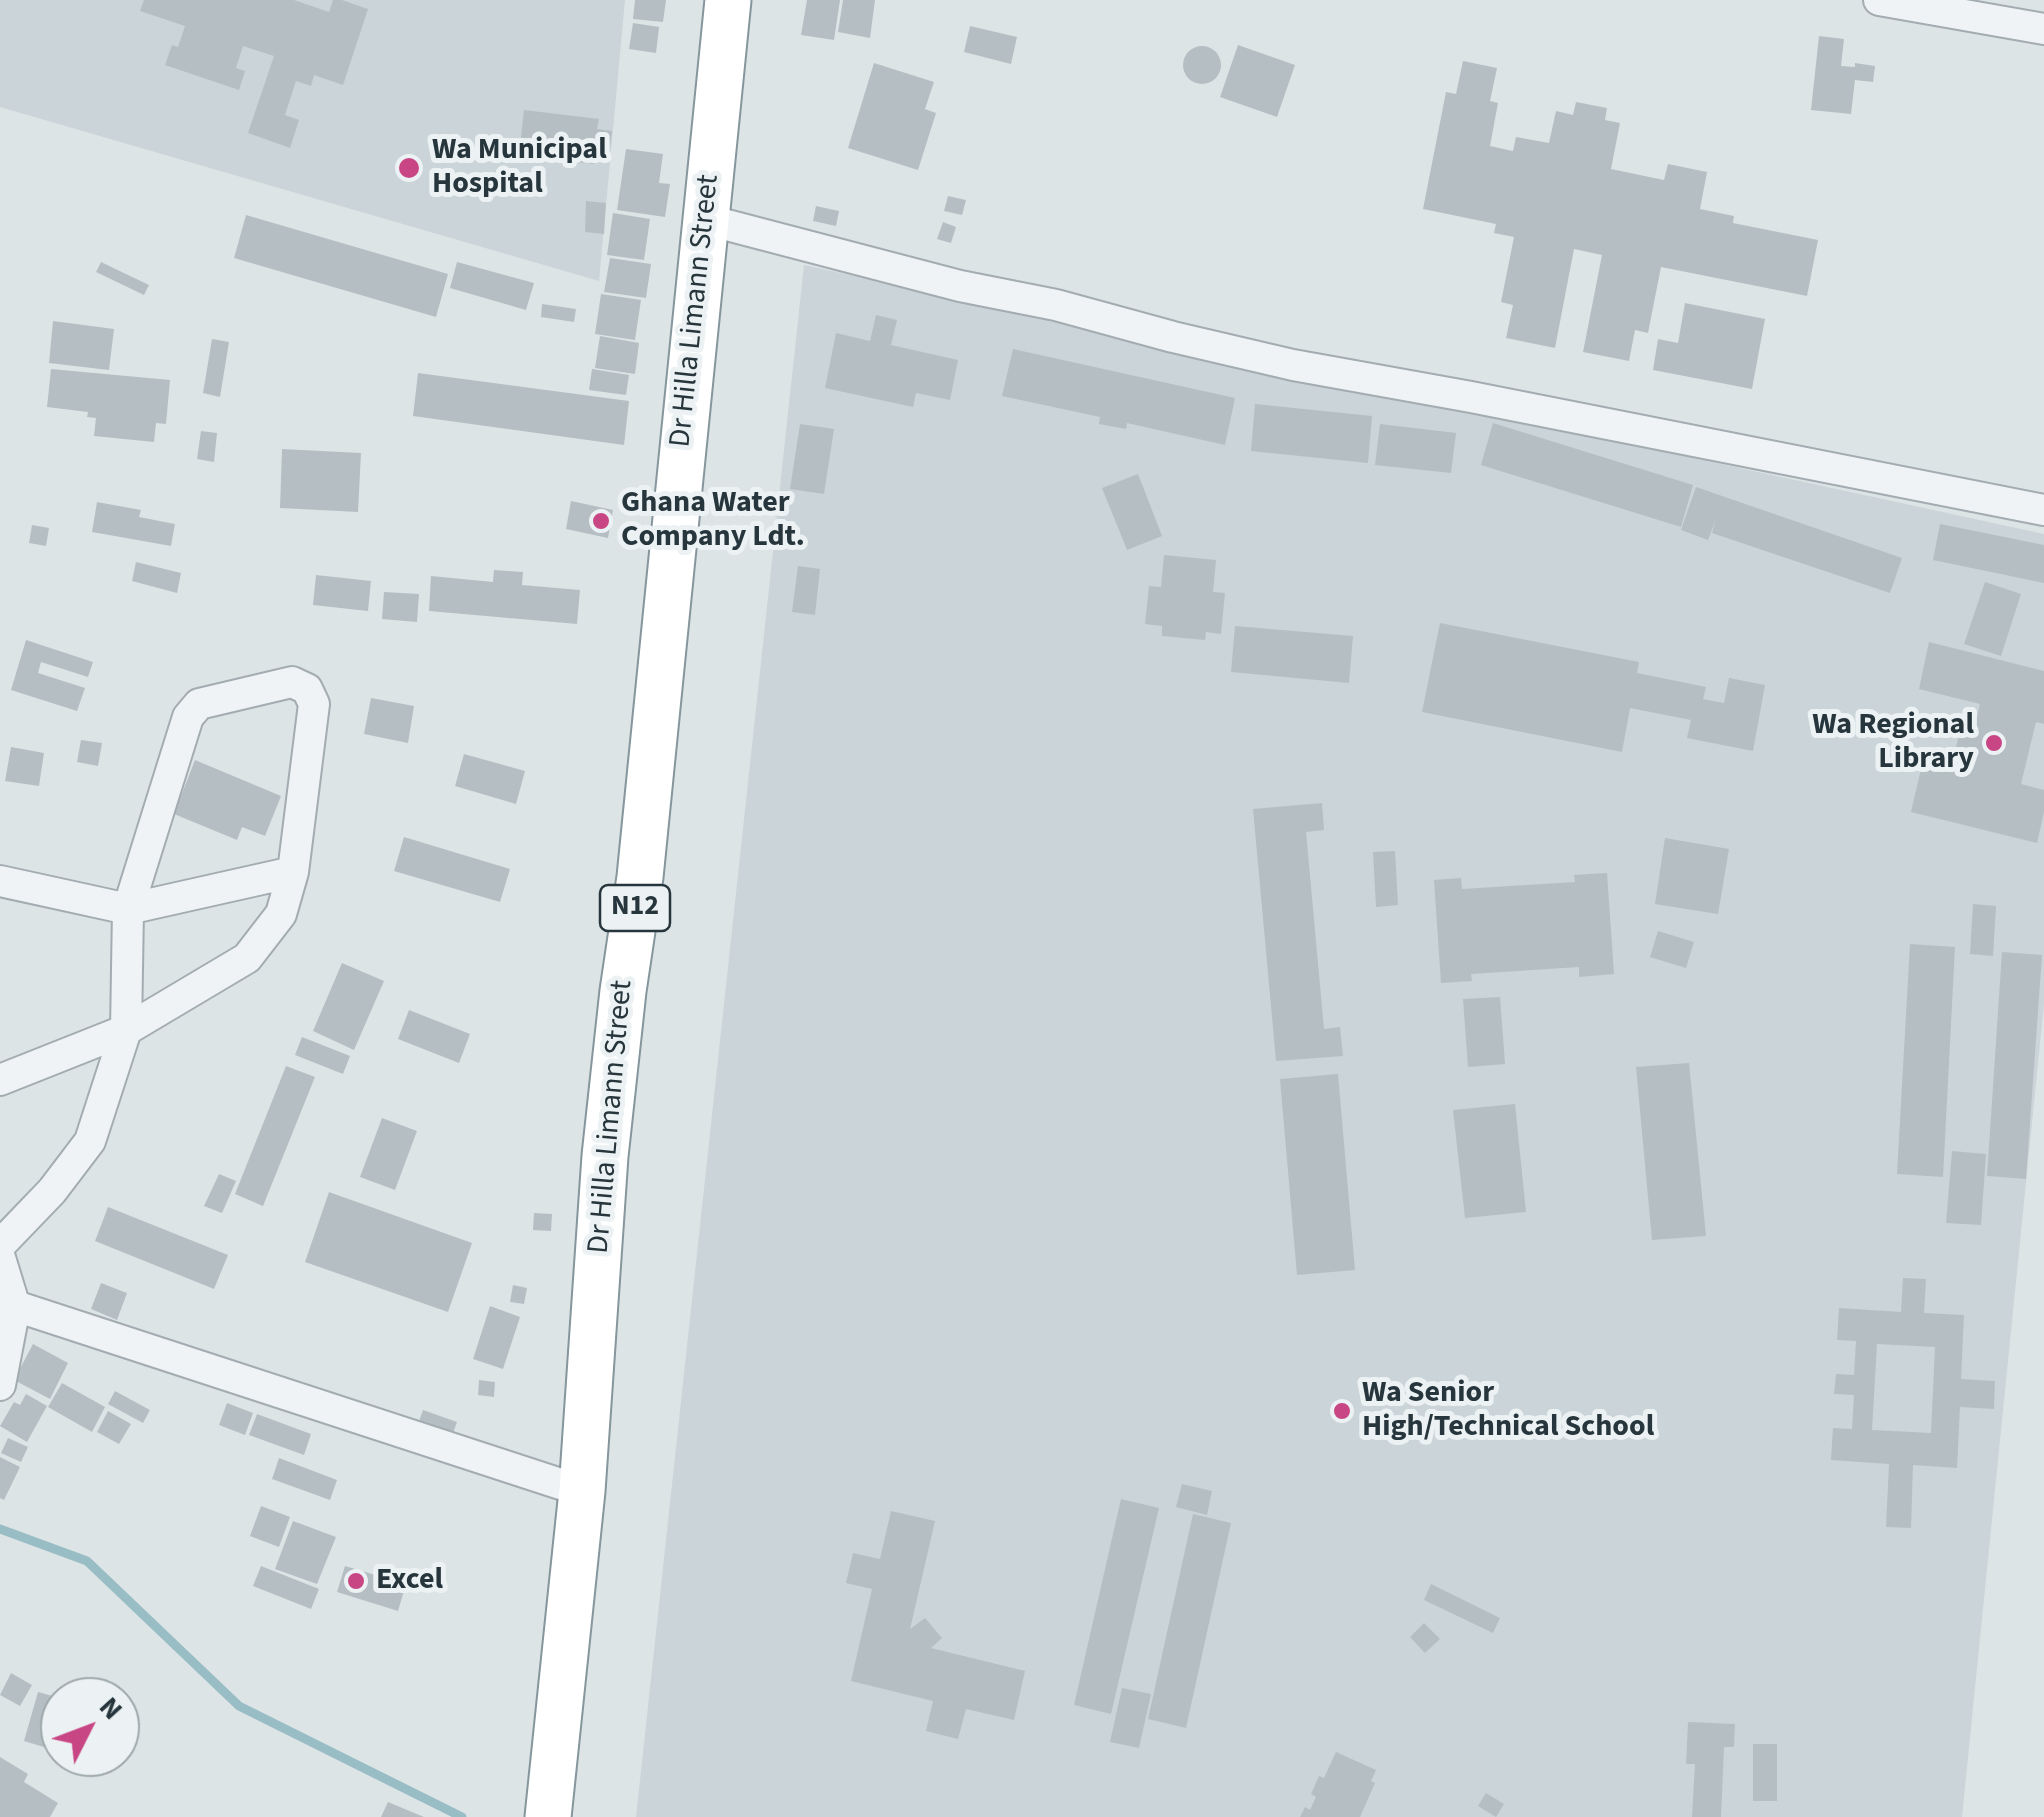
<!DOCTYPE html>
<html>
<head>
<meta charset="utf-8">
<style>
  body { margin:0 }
  #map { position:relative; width:2044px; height:1817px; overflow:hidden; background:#dde4e6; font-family:"Source Sans 3",sans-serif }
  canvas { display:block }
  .north { position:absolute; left:40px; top:1677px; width:100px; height:100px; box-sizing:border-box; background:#ecf2f4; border:2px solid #9da7aa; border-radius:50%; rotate:48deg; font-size:28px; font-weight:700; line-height:40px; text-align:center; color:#27363c }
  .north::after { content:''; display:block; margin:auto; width:35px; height:45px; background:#c84684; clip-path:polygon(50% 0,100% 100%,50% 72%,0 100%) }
</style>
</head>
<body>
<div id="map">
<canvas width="2044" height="1817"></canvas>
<div class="north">N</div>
</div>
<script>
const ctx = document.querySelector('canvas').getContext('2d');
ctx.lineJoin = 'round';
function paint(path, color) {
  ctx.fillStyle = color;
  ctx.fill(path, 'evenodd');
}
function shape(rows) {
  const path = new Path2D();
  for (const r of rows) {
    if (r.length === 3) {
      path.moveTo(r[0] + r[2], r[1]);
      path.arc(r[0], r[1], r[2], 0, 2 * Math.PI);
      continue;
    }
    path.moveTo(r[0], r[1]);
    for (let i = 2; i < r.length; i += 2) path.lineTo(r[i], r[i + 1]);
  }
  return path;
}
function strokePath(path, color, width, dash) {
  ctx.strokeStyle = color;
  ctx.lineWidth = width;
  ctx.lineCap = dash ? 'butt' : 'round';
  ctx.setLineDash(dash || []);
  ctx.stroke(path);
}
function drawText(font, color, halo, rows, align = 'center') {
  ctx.font = font + ' "Source Sans 3",sans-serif';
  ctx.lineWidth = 10;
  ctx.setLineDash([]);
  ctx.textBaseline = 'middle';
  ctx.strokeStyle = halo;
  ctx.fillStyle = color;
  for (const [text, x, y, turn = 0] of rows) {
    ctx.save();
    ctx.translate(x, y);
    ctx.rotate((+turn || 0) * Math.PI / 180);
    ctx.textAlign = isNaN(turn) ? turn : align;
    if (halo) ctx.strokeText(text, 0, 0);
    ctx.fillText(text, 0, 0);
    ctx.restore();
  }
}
paint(shape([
  [0,0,625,0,599,281,0,107],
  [804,265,2044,534,2044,1004,1962,1817,636,1817]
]), '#cbd4d8');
strokePath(shape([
  [0,1529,87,1561,239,1706,462,1817]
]), '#99bdc5', 9);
paint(shape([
  [144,0,294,0,329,12,333,0,342,0,368,9,343,85,314,75,311,86,296,81,285,115,299,120,290,148,248,133,274,56,243,46,236,68,245,71,239,90,165,65,172,45,178,47,185,26,140,11],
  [635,0,666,0,663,22,633,19],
  [807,0,840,0,834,40,801,35],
  [843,0,875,0,870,38,838,32],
  [633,23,659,27,656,53,629,49],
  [970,26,1017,37,1011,64,964,52],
  [1819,36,1844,39,1841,66,1855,67,1855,63,1875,66,1873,82,1855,80,1851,114,1811,110],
  [1238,45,1295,65,1277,117,1220,97],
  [1202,65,19],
  [1463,61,1497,68,1490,101,1498,103,1490,146,1513,151,1516,137,1549,143,1556,111,1573,115,1576,102,1607,108,1605,120,1620,123,1611,169,1664,180,1668,164,1707,172,1700,209,1734,216,1733,223,1818,240,1807,296,1661,267,1648,333,1635,330,1629,361,1583,352,1602,255,1574,249,1555,348,1506,338,1513,305,1501,302,1514,237,1494,233,1496,224,1423,209,1446,92,1456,94],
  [874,63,934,82,925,109,936,113,918,170,848,148],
  [524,110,599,119,597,129,612,131,609,153,595,151,594,164,519,155],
  [626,149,663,154,659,183,670,184,665,217,617,210],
  [948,196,966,200,962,215,944,211],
  [586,201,606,203,604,234,585,232],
  [816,206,839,211,836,226,813,221],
  [613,213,650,219,644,260,607,255],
  [246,215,448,274,436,317,234,258],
  [943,222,956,227,951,243,937,239],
  [610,258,651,264,646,298,604,292],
  [101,262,149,285,144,295,96,272],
  [457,262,534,283,526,310,450,288],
  [601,294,641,300,635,340,595,334],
  [1685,303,1765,319,1752,389,1653,370,1658,339,1678,343],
  [542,304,576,309,574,322,541,317],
  [876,315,897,320,891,345,958,360,950,400,916,393,913,407,825,388,836,333,870,341],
  [53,321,114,329,109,370,49,363],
  [600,336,639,343,635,374,595,368],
  [212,339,229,342,220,397,203,393],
  [1013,349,1235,398,1225,445,1127,423,1126,429,1099,424,1100,417,1002,396],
  [51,369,170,380,166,424,156,423,154,442,94,436,96,418,87,417,88,412,47,407],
  [592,369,629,375,626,395,589,390],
  [418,373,629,401,624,445,413,416],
  [1255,404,1372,416,1368,463,1251,451],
  [1493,423,1693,485,1681,527,1481,465],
  [800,424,834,429,824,494,790,489],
  [1380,424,1456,433,1451,473,1375,465],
  [201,431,217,433,214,462,197,459],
  [282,449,361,453,358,512,280,508],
  [1138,474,1162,536,1127,550,1102,488],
  [1696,487,1902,558,1890,593,1712,533,1716,519,1708,540,1681,530],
  [571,501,613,510,608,538,566,529],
  [97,502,141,510,139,517,175,524,171,546,92,532],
  [1940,524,2044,545,2044,583,1933,560],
  [32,525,49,528,46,546,29,543],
  [1164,555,1216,560,1213,592,1225,593,1221,634,1206,632,1205,640,1162,636,1162,626,1145,624,1149,586,1161,587],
  [136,562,181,573,177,593,132,581],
  [798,566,820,569,815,615,792,612],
  [494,570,523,572,522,585,580,590,577,624,429,611,431,576,493,582],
  [316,575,371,581,368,611,313,605],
  [1985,582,2021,594,2001,656,1964,644],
  [384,592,419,594,417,622,382,619],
  [1440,623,1639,662,1637,673,1706,687,1703,699,1724,703,1729,678,1765,685,1753,751,1687,738,1691,720,1630,708,1622,752,1422,712],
  [1235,626,1353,636,1349,683,1231,672],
  [26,640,93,662,88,677,41,662,38,673,85,688,77,711,11,690],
  [1929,642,2044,671,2044,724,2036,722,2021,784,2044,790,2044,812,2037,843,1911,812,1923,760,1966,771,1967,767,1952,763,1962,723,1975,726,1980,704,1919,689],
  [371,698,414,706,408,743,364,734],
  [81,740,102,743,98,766,77,762],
  [11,747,44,753,39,786,5,781],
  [464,754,525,771,516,804,455,786],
  [195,760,281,796,265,836,242,827,237,840,174,814],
  [1322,803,1324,830,1306,832,1324,1029,1340,1027,1343,1056,1276,1061,1253,809],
  [404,837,510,869,500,902,394,871],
  [1665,838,1729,849,1718,914,1655,904],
  [1395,851,1398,905,1376,907,1373,852],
  [1607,873,1614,974,1579,977,1579,967,1471,974,1472,981,1441,983,1434,880,1461,878,1462,889,1575,882,1574,875],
  [1973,904,1996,906,1993,956,1970,954],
  [1658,931,1694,942,1686,968,1650,957],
  [1910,944,1955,947,1943,1177,1897,1174],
  [2002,952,2042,955,2026,1179,1987,1176],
  [342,963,384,981,354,1050,313,1031],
  [1500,997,1505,1064,1468,1067,1463,999],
  [409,1010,470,1034,459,1063,398,1039],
  [302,1037,350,1056,343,1074,295,1055],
  [1689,1063,1706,1236,1652,1240,1636,1067],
  [286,1066,315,1077,263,1206,235,1194],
  [1338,1074,1355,1270,1297,1275,1280,1079],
  [1515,1104,1526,1212,1465,1218,1453,1110],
  [382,1118,417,1131,395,1190,360,1177],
  [1952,1151,1986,1154,1981,1225,1946,1223],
  [219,1174,236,1181,222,1213,204,1206],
  [329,1192,472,1243,448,1312,305,1262],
  [108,1207,228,1255,214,1289,95,1241],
  [534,1213,552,1214,551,1231,533,1230],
  [1903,1278,1926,1279,1924,1313,1964,1315,1961,1379,1995,1381,1994,1409,1960,1407,1957,1468,1913,1465,1911,1528,1886,1527,1889,1464,1831,1460,1833,1428,1852,1429,1854,1395,1834,1394,1836,1374,1854,1375,1856,1341,1837,1340,1839,1308,1901,1312],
  [1877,1344,1935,1347,1931,1433,1872,1430],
  [101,1283,127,1293,117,1320,91,1309],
  [513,1285,527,1288,524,1304,510,1302],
  [490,1306,520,1317,503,1369,473,1359],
  [33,1344,68,1363,50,1399,14,1380],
  [479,1380,495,1382,494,1397,478,1395],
  [62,1383,105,1407,92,1432,48,1407],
  [115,1391,150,1410,143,1423,108,1404],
  [26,1394,47,1406,27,1442,0,1426,14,1402,20,1405],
  [227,1403,253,1413,245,1435,219,1425],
  [423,1410,457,1422,452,1436,418,1424],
  [108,1411,131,1424,119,1444,97,1432],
  [257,1414,311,1434,304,1455,249,1435],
  [8,1438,28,1447,21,1462,1,1453],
  [0,1457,20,1467,4,1500,0,1498],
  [279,1458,337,1480,330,1500,272,1479],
  [1182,1484,1212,1491,1207,1515,1176,1507],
  [1121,1499,1159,1508,1111,1714,1074,1705],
  [261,1506,290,1517,279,1547,250,1536],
  [891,1511,935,1521,910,1629,925,1618,942,1638,931,1648,1025,1671,1014,1720,966,1709,958,1739,926,1731,933,1701,851,1681,872,1589,846,1583,853,1553,880,1559],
  [1193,1514,1231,1523,1186,1728,1148,1719],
  [293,1521,336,1537,317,1584,275,1569],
  [261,1566,319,1589,311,1609,253,1586],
  [345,1566,406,1584,398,1611,337,1592],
  [1431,1584,1500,1618,1493,1633,1424,1600],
  [1424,1623,1440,1639,1425,1653,1410,1637],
  [11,1673,32,1685,20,1706,0,1695],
  [1122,1688,1151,1694,1139,1748,1110,1742],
  [38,1692,60,1698,60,1752,24,1741],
  [1688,1722,1735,1724,1734,1747,1724,1747,1721,1817,1692,1817,1695,1764,1686,1764],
  [1753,1744,1777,1744,1777,1801,1753,1801],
  [1336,1752,1376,1770,1371,1781,1375,1783,1360,1817,1300,1817,1305,1807,1310,1810,1316,1797,1311,1794,1319,1776,1324,1778],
  [0,1757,28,1774,24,1782,58,1803,50,1817,0,1817],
  [1486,1793,1504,1804,1496,1817,1478,1806],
  [388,1802,424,1817,381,1817]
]), '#b5bfc3');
const minor = shape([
  [1879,0,2044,29],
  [704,219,960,286,1056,305,1173,337,1293,365,1471,397,2044,510],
  [0,881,128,909,293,872],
  [0,1080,126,1030,247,958,281,914,293,872,314,704,307,689,292,682,199,704,188,717,128,909,126,1030,90,1141,52,1191,0,1245],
  [0,1258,15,1307,0,1385],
  [0,1301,582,1491]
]);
const highway = shape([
  [548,1817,582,1491,605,1156,623,991,640,877,728,0]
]);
strokePath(minor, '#a3acb0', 34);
strokePath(highway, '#85969c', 49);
strokePath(minor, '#eff3f5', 30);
strokePath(highway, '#fff', 45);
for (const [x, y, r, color] of [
  [409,168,12,"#c84684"],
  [601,521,10,"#c84684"],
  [1994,743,10,"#c84684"],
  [1342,1411,10,"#c84684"],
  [356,1581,10,"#c84684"]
]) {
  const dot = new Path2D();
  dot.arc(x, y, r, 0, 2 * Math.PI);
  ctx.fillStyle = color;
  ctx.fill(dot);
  strokePath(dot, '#ecf2f4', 4);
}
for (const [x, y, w] of [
  [635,908,70]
]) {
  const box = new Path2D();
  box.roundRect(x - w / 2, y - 23, w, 46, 8);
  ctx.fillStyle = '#ecf2f4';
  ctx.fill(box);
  strokePath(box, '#27363c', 2.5);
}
drawText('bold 28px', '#27363c', null, [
  ["N12",635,908]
]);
drawText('bold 30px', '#27363c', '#ecf2f4', [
  ["Wa Municipal",432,151],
  ["Hospital",432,185],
  ["Ghana Water",621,504],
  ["Company Ldt.",621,538],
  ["Wa Regional",1974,726,"right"],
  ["Library",1974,760,"right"],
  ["Wa Senior",1362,1394],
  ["High/Technical School",1362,1428],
  ["Excel",376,1581]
], 'left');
drawText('30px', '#27363c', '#ecf2f4', [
  ["Dr Hilla Limann Street",696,311,-84],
  ["Dr Hilla Limann Street",612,1117,-85]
]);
</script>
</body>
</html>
